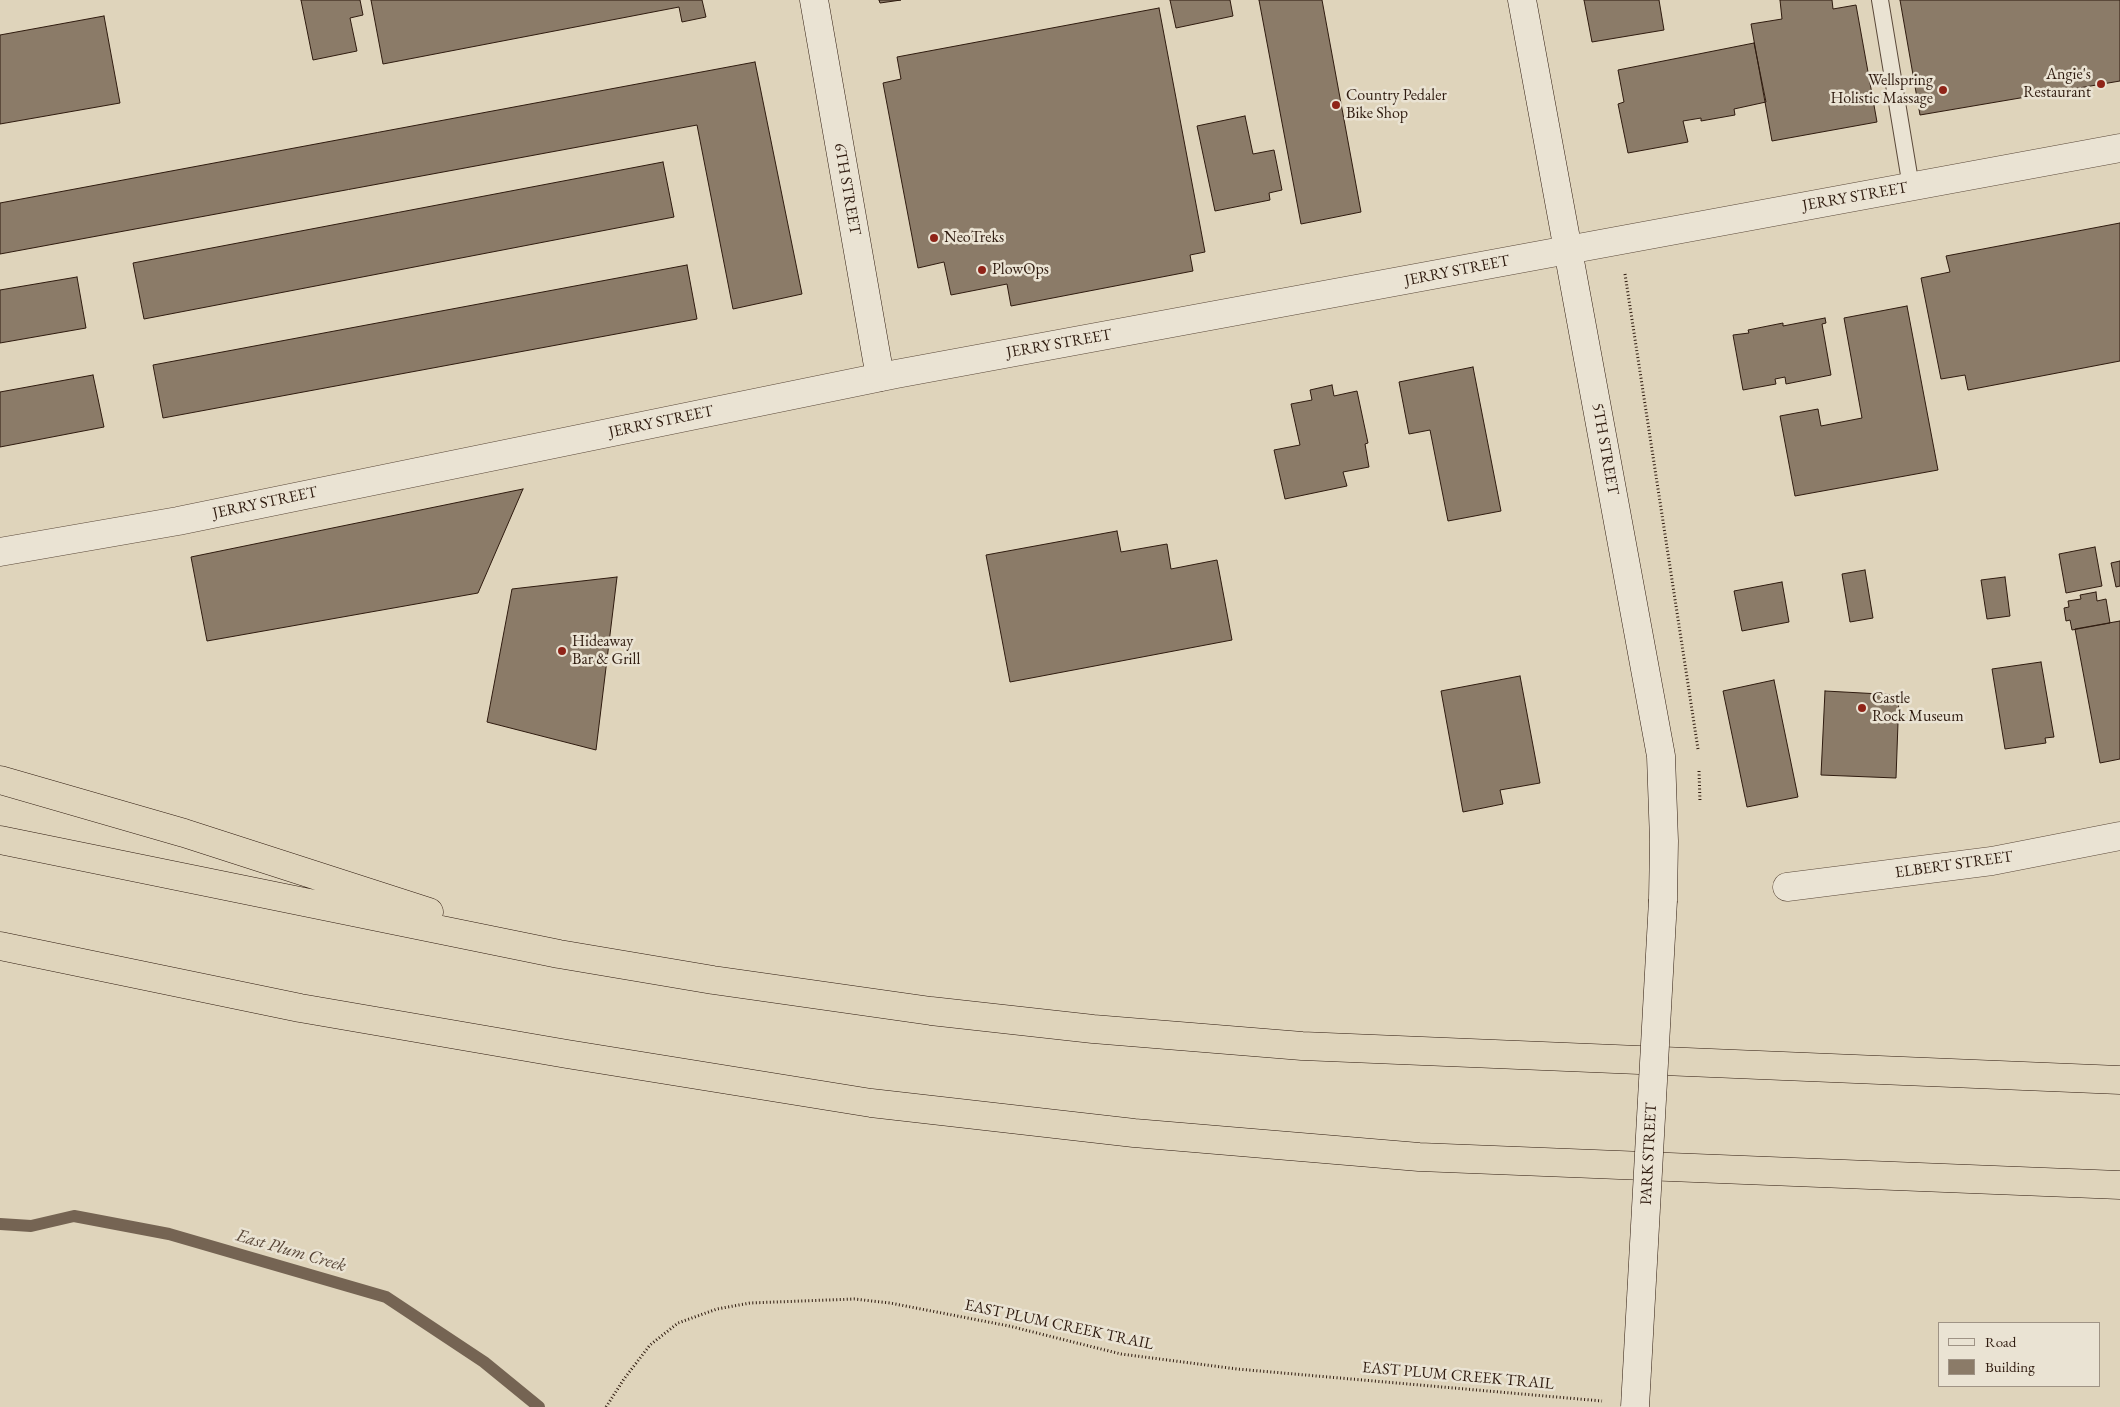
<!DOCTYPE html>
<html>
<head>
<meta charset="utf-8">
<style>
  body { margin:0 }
  #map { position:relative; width:2120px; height:1407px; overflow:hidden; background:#dfd4bb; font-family:"EB Garamond",serif }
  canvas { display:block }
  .legend { position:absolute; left:1938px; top:1322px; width:162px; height:65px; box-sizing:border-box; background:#eae3d3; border:1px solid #9f9385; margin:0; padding:6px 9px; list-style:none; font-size:15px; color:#2f1b0f }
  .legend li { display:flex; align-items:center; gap:10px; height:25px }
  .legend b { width:25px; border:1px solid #9f9385 }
</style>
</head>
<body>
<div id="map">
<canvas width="2120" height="1407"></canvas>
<ul class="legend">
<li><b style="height:6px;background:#eae3d3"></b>Road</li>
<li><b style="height:14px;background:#8b7b68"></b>Building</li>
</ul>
</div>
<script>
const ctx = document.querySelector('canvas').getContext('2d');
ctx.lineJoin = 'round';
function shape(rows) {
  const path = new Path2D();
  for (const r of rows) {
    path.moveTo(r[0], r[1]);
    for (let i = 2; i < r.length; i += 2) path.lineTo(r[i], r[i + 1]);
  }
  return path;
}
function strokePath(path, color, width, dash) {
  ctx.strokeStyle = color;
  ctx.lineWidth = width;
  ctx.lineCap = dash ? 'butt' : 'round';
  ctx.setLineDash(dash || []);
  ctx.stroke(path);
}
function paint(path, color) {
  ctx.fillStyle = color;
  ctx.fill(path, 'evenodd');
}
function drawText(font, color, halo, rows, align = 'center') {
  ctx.font = font + ' "EB Garamond",serif';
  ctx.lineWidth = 5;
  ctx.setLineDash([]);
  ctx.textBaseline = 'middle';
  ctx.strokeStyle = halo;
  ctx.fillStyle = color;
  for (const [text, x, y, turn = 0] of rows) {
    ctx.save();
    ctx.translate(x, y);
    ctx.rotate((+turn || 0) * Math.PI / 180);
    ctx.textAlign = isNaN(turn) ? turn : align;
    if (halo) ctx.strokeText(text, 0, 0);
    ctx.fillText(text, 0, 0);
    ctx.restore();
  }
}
strokePath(shape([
  [0,1224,31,1226,74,1216,169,1234,386,1297,484,1362,539,1407]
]), '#756453', 12);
const building = shape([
  [301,0,360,0,363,15,350,18,357,51,313,60,301,0],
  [371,0,702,0,706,17,682,22,679,7,383,64,371,0],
  [879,0,901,0,880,3,879,0],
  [1170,0,1230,0,1233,16,1176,28,1170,0],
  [1259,0,1322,0,1361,212,1301,224,1259,0],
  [1584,0,1659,0,1664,30,1592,42,1584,0],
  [1780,0,1832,0,1833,9,1856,5,1877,122,1772,141,1751,24,1782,19,1780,0],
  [1900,0,2120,0,2120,81,1920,115,1900,0],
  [1159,8,1205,252,1190,255,1193,271,1011,306,1007,284,951,295,944,262,918,268,883,83,901,79,897,57,1159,8],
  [104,16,120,103,0,124,0,35,104,16],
  [1754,43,1766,102,1734,109,1735,115,1701,121,1701,118,1683,121,1688,142,1628,153,1618,104,1624,102,1618,70,1754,43],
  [755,62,802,294,733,309,697,125,0,254,0,203,755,62],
  [1245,116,1253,154,1274,150,1282,190,1269,193,1270,200,1215,211,1197,126,1245,116],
  [663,162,674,217,144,319,133,263,663,162],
  [2120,223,2120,361,1968,390,1965,375,1941,379,1921,278,1950,272,1946,256,2120,223],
  [687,265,697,319,163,418,153,365,687,265],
  [77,277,86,328,0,343,0,290,77,277],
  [1907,306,1938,470,1795,496,1780,416,1818,409,1821,426,1862,418,1844,318,1907,306],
  [1825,318,1826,323,1822,324,1831,375,1786,384,1785,377,1775,379,1776,384,1743,390,1733,335,1749,333,1748,330,1783,323,1783,326,1825,318],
  [1473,367,1501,511,1448,521,1430,430,1409,434,1399,382,1473,367],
  [93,375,104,427,0,447,0,392,93,375],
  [1332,385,1334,396,1357,391,1368,443,1365,444,1369,467,1343,472,1347,486,1285,499,1274,450,1300,445,1291,404,1312,400,1310,390,1332,385],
  [523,489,478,593,207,641,191,557,523,489],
  [1117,531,1121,552,1167,544,1171,569,1217,560,1232,640,1010,682,986,555,1117,531],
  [2095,547,2102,586,2066,593,2059,554,2095,547],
  [2120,561,2120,586,2116,587,2111,563,2120,561],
  [1865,570,1873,618,1850,622,1842,574,1865,570],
  [617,577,596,750,487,722,512,589,617,577],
  [2005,577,2010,616,1987,619,1981,580,2005,577],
  [1782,582,1789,622,1742,631,1734,591,1782,582],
  [2096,592,2097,601,2106,599,2110,623,2072,630,2070,620,2066,621,2064,608,2069,607,2068,601,2081,599,2080,595,2096,592],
  [2120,621,2120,759,2100,763,2075,629,2120,621],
  [2041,662,2054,737,2045,738,2046,743,2005,749,1992,669,2041,662],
  [1520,676,1540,783,1500,790,1503,804,1463,812,1441,691,1520,676],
  [1774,680,1798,797,1747,807,1723,691,1774,680],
  [1825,691,1899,695,1896,778,1821,775,1825,691]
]);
paint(building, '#8b7b68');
strokePath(building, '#2f1b0f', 1);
const lane = shape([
  [1880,0,1911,187]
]);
const street = shape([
  [0,552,178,521,896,374,2120,148],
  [1787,887,1992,861,2120,836]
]);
const secondary = shape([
  [814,0,880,377],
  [1522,0,1661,756,1664,841,1663,900]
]);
const highway = shape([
  [0,780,184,833,429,912],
  [0,840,559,954,713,980,931,1011,1093,1029,1302,1046,2120,1080],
  [0,946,300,1008,567,1054,871,1103,1134,1133,1419,1157,2120,1185]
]);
strokePath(lane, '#5b493a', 18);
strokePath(street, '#5b493a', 29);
strokePath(secondary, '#2f1b0f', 29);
strokePath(highway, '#2f1b0f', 29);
strokePath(shape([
  [1625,274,1698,749],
  [1699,771,1700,802],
  [606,1407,624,1379,650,1345,678,1323,717,1309,750,1303,854,1299,890,1303,1009,1326,1121,1354,1237,1369,1602,1401]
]), '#2f1b0f', 3, [1, 2.5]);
strokePath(lane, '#eae3d3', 16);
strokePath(street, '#eae3d3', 28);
strokePath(secondary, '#eae3d3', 28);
strokePath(highway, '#dfd4bb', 28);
const secondaryBridge = shape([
  [1635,1407,1663,900]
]);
strokePath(secondaryBridge, '#2f1b0f', 29, []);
strokePath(secondaryBridge, '#eae3d3', 28);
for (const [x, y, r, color] of [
  [2101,84,5,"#8f2418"],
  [1943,90,5,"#8f2418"],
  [1336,105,5,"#8f2418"],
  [934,238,5,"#8f2418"],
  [982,270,5,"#8f2418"],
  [562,651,5,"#8f2418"],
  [1862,708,5,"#8f2418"]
]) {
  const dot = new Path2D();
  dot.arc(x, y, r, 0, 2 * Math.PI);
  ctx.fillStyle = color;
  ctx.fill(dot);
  strokePath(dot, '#eae3d3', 2);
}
drawText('16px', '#2f1b0f', '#eae3d3', [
  ["Angie's",2091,75,"right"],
  ["Restaurant",2091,93,"right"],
  ["Wellspring",1933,81,"right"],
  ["Holistic Massage",1933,99,"right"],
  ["Country Pedaler",1346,96],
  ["Bike Shop",1346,114],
  ["NeoTreks",944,238],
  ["PlowOps",992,270],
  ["Hideaway",572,642],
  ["Bar & Grill",572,660],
  ["Castle",1872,699],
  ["Rock Museum",1872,717]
], 'left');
drawText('16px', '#2f1b0f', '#eae3d3', [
  ["6TH STREET",847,189,80],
  ["JERRY STREET",1855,197,-10],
  ["JERRY STREET",1457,271,-11],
  ["JERRY STREET",1059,344,-10],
  ["JERRY STREET",661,422,-12],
  ["5TH STREET",1605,449,80],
  ["JERRY STREET",265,503,-12],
  ["ELBERT STREET",1954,865,-8],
  ["PARK STREET",1649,1154,-87],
  ["EAST PLUM CREEK TRAIL",1059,1325,12],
  ["EAST PLUM CREEK TRAIL",1458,1376,5]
]);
drawText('italic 18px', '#584637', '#eae3d3', [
  ["East Plum Creek",291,1251,16]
]);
</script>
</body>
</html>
